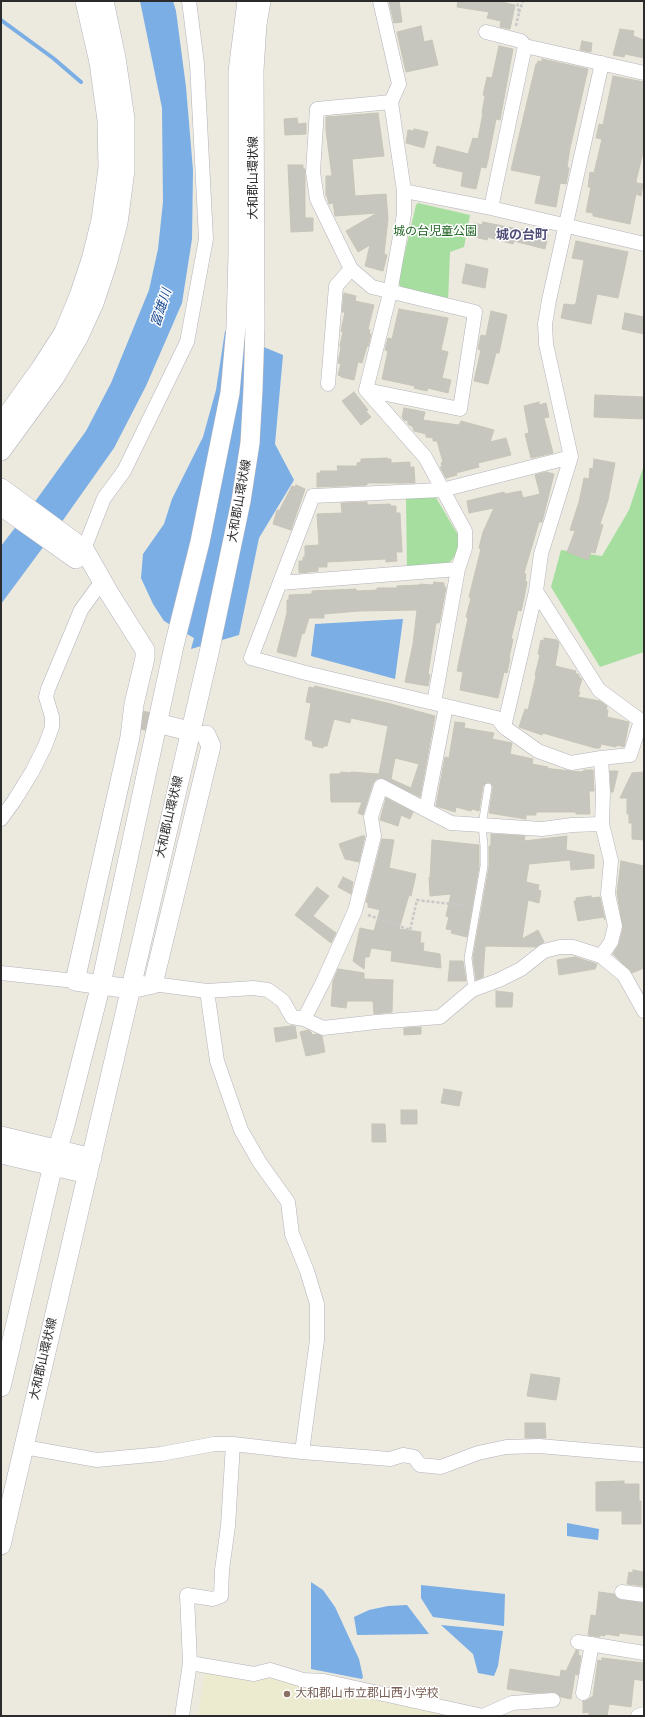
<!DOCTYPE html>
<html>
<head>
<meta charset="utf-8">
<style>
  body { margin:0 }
  #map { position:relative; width:645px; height:1717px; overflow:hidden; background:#ece9de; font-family:Poppins,sans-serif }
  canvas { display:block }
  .frame { position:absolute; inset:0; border:2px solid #2b2b2b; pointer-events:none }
</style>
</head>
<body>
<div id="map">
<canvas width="645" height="1717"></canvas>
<div class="frame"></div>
</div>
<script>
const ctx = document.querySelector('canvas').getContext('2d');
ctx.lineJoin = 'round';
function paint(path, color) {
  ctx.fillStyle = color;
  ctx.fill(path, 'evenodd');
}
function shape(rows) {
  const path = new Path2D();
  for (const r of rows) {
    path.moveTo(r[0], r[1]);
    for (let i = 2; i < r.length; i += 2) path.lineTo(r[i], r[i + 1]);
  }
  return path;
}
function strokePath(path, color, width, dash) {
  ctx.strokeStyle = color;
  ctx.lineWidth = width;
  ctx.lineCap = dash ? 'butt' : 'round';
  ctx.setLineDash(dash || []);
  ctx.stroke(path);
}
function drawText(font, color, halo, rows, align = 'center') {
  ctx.font = font + ' Poppins,"Noto Sans JP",sans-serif';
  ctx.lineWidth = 3;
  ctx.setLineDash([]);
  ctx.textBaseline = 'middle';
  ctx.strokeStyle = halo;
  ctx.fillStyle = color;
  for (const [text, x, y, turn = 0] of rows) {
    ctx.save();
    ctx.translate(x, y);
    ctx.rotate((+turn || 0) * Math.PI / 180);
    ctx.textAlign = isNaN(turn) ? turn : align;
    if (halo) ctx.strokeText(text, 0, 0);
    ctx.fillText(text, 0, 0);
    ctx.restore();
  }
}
paint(shape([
  [205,1669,306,1684,460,1716,198,1716]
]), '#eceacf');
paint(shape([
  [418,203,470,215,464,247,450,252,448,302,401,287,398,282,416,205],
  [644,465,644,652,600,667,551,587,561,550,602,556,629,510],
  [435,496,461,540,457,553,447,566,407,568,406,499]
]), '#a5de9f');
paint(shape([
  [140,1,173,1,176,11,186,87,193,170,192,239,182,303,146,386,114,448,61,523,1,604,1,546,34,503,86,431,111,383,149,290,158,249,163,202,162,108],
  [225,331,283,355,275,444,294,480,259,538,239,635,191,649,194,638,164,621,153,604,141,578,143,554,164,524,172,499,203,437,216,390],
  [403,619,395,679,311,656,315,624],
  [567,1523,599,1529,598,1540,567,1536],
  [311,1582,323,1590,335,1607,359,1659,363,1677,362,1679,311,1669],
  [421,1585,505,1594,504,1626,433,1617,421,1598],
  [407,1605,429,1634,357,1635,354,1617,369,1610,388,1606],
  [441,1625,503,1631,498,1666,494,1676,478,1673,473,1654]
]), '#7aaee5');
strokePath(shape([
  [1,20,53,58,81,82]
]), '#7aaee5', 4);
const building = shape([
  [389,1,399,1,402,22,394,23,389,1],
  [458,1,497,1,515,5,510,29,500,27,501,21,487,18,489,12,457,7,458,1],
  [421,26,424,42,432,40,438,65,406,72,397,32,421,26],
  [620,29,634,31,633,36,644,40,644,58,625,54,624,57,613,55,620,29],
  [582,41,592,43,591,52,580,50,582,41],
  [499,46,513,49,500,120,496,119,488,160,486,168,481,167,476,189,461,186,463,172,436,166,437,164,433,163,437,146,468,154,473,138,478,139,483,113,482,113,485,96,483,95,487,77,492,78,499,46],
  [542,59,588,69,570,148,567,167,569,168,566,184,561,183,560,184,556,207,535,203,541,176,511,170,536,64,537,64,538,61,542,62,542,59],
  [613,76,644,82,644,149,636,181,637,183,643,184,641,196,636,194,630,224,593,216,593,213,586,212,591,187,588,187,590,172,594,173,602,139,596,138,599,124,603,125,613,76],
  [378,113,384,156,352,159,355,196,386,194,388,219,384,254,387,255,383,271,365,266,370,245,358,252,346,231,377,213,335,216,333,203,329,204,327,196,326,196,326,176,332,176,326,131,326,117,378,113],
  [297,118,298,124,306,123,306,134,285,135,284,119,297,118],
  [414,129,428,132,424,148,406,143,408,130,414,131,414,129],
  [288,165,303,165,303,169,305,169,305,218,313,218,313,231,291,232,288,165],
  [483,222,548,235,545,249,514,241,513,244,488,237,487,240,471,236,474,223,482,225,483,222],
  [576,241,628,252,618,298,597,294,591,324,561,318,564,304,574,305,576,303,584,260,572,258,576,241],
  [466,264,488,269,485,288,462,283,466,264],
  [344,293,356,296,355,301,374,305,368,329,370,330,369,334,371,334,368,347,367,346,362,363,358,362,354,380,341,377,341,376,338,375,341,364,338,363,341,348,340,345,343,332,341,331,345,312,342,312,344,293],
  [399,309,448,318,441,350,448,352,442,378,451,380,448,393,428,388,427,391,414,388,415,386,382,379,388,351,385,350,388,338,392,339,399,309],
  [491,311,507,315,499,353,496,353,488,384,474,381,481,350,478,349,481,335,486,336,491,311],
  [625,313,644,317,644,334,622,329,625,313],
  [354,392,368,410,366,411,371,417,361,425,342,401,354,392],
  [595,395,644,397,644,419,594,417,595,395],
  [539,402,539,405,546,403,549,417,544,418,553,453,531,458,525,434,529,433,524,406,539,402],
  [404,408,425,412,423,420,459,425,461,421,494,430,490,442,506,438,511,455,478,463,479,467,456,473,457,475,446,478,440,467,442,467,441,463,443,462,437,441,433,441,433,438,426,437,426,434,414,431,413,427,408,424,408,421,404,420,402,417,404,408],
  [387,458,387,459,391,459,391,463,410,462,410,467,414,467,415,483,367,483,367,485,317,487,317,473,321,473,320,471,338,471,337,466,357,466,357,463,361,462,361,459,387,458],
  [594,459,615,463,608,500,600,524,603,525,595,553,591,552,588,560,567,552,575,531,570,530,579,502,584,478,589,479,590,468,593,469,594,459],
  [546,472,554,474,542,522,539,522,524,573,526,574,525,581,527,582,524,598,521,611,518,610,511,639,513,639,509,658,510,658,507,673,504,672,498,698,460,690,463,672,457,671,468,618,466,617,471,598,469,597,481,549,479,548,483,532,494,508,469,513,467,501,504,492,505,494,521,491,523,498,540,494,535,475,546,472],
  [296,485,305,489,291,530,273,524,277,510,279,511,292,486,295,487,296,485],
  [367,502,367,505,390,504,391,506,396,506,396,513,400,513,402,552,396,552,397,561,386,562,386,559,327,562,327,567,318,567,318,571,299,573,299,561,303,561,303,557,305,557,305,546,319,545,317,514,342,513,341,503,367,502],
  [434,582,444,583,444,587,446,587,440,620,439,623,436,623,428,674,430,675,428,686,405,682,413,644,417,610,359,611,324,614,324,618,309,618,304,634,302,633,296,657,277,652,287,613,287,600,289,600,289,595,312,594,312,591,356,589,356,591,377,590,377,588,397,588,397,586,420,585,420,584,433,585,434,582],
  [544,638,557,640,559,643,555,666,576,671,575,673,579,675,579,677,582,679,578,692,580,692,578,697,600,701,607,706,606,710,608,710,607,717,629,722,624,747,617,745,616,747,601,744,600,748,595,748,543,733,542,735,519,727,525,709,528,710,536,676,535,675,540,655,538,654,541,640,544,641,544,638],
  [315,686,391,704,435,716,420,797,381,778,376,779,373,783,363,815,358,813,362,802,331,802,330,774,340,774,341,772,351,773,351,772,379,774,388,726,351,718,350,723,334,719,327,746,324,746,323,748,313,746,312,741,305,739,311,703,306,702,309,687,314,688,315,686],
  [395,758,419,764,411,788,391,779,395,758],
  [455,722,465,723,464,728,494,733,492,739,512,743,510,754,533,759,532,764,548,767,547,768,552,769,581,772,585,770,593,770,594,791,589,791,590,814,576,814,576,812,536,812,536,815,526,815,526,819,489,813,493,787,491,783,488,782,483,786,479,811,472,809,471,811,456,807,455,812,436,806,445,757,449,758,455,722],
  [610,771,618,771,613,792,611,792,610,771],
  [644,772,644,840,632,839,632,823,629,823,629,814,627,814,627,798,620,798,632,773,644,772],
  [386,798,413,812,410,819,401,815,398,826,380,820,386,798],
  [491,834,525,836,524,841,567,836,566,850,594,855,594,868,571,870,570,860,529,864,526,882,539,885,538,890,541,891,539,903,528,900,522,939,538,930,544,942,536,947,485,946,483,977,476,980,473,958,489,867,489,846,491,846,491,834],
  [362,836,365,836,359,862,345,859,339,844,362,836],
  [382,839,394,840,389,868,416,874,411,896,409,895,399,929,421,932,420,943,424,943,423,951,440,954,441,968,391,961,392,951,371,948,369,957,365,957,364,969,353,961,360,928,374,931,380,910,368,907,368,903,366,902,382,839],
  [432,840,479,845,479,866,467,937,451,933,452,930,446,929,449,917,446,916,451,894,430,896,429,877,430,878,432,840],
  [621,861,644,866,644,968,632,973,613,954,619,944,623,928,617,893,621,861],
  [343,877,353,882,351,894,338,887,343,877],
  [317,887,329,896,313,916,336,933,331,943,295,915,317,887],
  [591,896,592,898,600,897,605,920,604,917,578,921,574,901,576,901,576,898,591,896],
  [575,957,597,964,595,969,559,975,557,960,575,957],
  [450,961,463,961,466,981,448,981,450,961],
  [338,969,364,973,364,979,393,980,392,1012,374,1014,373,1001,347,1001,346,1008,331,1006,333,981,338,969],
  [496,991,513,993,512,1007,496,1007,496,991],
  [291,1026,295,1026,297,1038,276,1042,274,1028,291,1026],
  [421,1027,421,1034,404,1035,404,1028,421,1027],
  [308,1030,311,1032,312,1035,317,1034,322,1036,325,1052,306,1056,300,1032,308,1030],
  [444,1089,462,1092,459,1106,441,1103,444,1089],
  [401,1110,417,1110,417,1124,401,1124,401,1110],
  [372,1124,385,1124,386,1142,372,1142,372,1124],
  [531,1374,560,1378,556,1400,527,1396,531,1374],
  [525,1423,545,1423,546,1438,525,1438,525,1423],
  [624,1481,624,1484,639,1484,639,1501,641,1501,641,1524,622,1524,622,1511,596,1511,596,1482,624,1481],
  [633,1570,644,1572,644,1586,627,1584,629,1572,633,1573,633,1570],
  [599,1592,614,1594,617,1598,621,1600,644,1603,644,1636,619,1633,619,1636,605,1634,605,1636,600,1635,600,1637,588,1635,591,1615,596,1616,599,1592],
  [576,1650,579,1651,578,1655,581,1656,578,1675,575,1674,571,1699,561,1697,557,1693,553,1692,533,1693,507,1689,510,1669,560,1677,561,1670,566,1671,576,1650],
  [602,1658,644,1663,644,1681,634,1679,631,1707,609,1704,607,1716,589,1716,589,1712,583,1713,583,1701,586,1701,593,1696,598,1660,602,1661,602,1658]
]);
paint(building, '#c7c6be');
strokePath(building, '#c7c5b8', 1);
strokePath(shape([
  [141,720,165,725]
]), '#c5c3ba', 19, [19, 10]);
const lane = shape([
  [472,990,468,958,484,866,484,846,482,825,488,787]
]);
const street = shape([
  [380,1,399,84,391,102,404,191,404,214,390,293,366,390,425,457,465,531,465,548,458,569,434,703],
  [486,32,521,41,525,46],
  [404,191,491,208,644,244],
  [491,208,525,46,644,73],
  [328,384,336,286,351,269],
  [366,390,460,409,475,312,372,287,351,269,317,199,313,172,317,109,391,102],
  [571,457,442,490,313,496,251,658,306,673,497,718,504,727,538,751,571,763,601,758,630,755,641,721],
  [84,549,104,498,124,471,187,342,206,239,197,64,189,1],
  [280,583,458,569],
  [536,591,599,690,644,723],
  [504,727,536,591,541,554,571,457,546,344,545,324,549,300,602,63],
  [426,810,446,706],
  [1,819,14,801,32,772,45,746,52,727,52,717,46,697,48,689,81,610,102,581],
  [601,956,611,942,615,926,608,894,611,861,602,824,603,792,601,758],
  [1,973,75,981],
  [153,984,207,991,253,988,268,990,283,1001,292,1017,304,1019,323,1028,376,1022,440,1017,472,990,499,980,521,969,544,951,560,947,573,947,601,956,624,975,644,1011],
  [207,991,217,1061,241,1130,260,1163,288,1202,292,1234,307,1271,317,1304,317,1340,302,1452],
  [304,1019,323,982,355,911,374,836,371,817,381,786,451,823,542,829,572,825,602,824],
  [24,1447,97,1460,161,1454,214,1444,233,1444,302,1452,390,1459,403,1455,414,1457,420,1465,441,1467,478,1453,506,1447,539,1446,644,1455],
  [622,1592,644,1595],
  [578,1642,644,1653],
  [190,1663,254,1674,270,1670,303,1680,324,1681,483,1716],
  [583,1693,592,1644],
  [182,1716,190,1663,187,1595,213,1599,221,1596,222,1570,228,1526,233,1444],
  [483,1716,512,1703,553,1700],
  [638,1716,644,1714]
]);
const secondary = shape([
  [1,424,41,368,64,332,79,296,91,260,101,220,108,168,107,120,99,62,85,1],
  [1,451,55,377,78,338,94,303,107,264,118,223,125,170,125,119,116,58,104,1],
  [1,488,84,549,109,593,145,650,145,658,134,704,130,737,75,981,130,989,153,984,211,746,206,735],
  [1,506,76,559],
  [165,725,185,730],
  [1,1136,92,1158],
  [1,1154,88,1174],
  [1,1387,53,1165,65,1125,101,984,174,646,200,542,230,393,236,327,238,254,238,72,247,1],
  [1,1545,209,653,241,501,250,443,253,389,255,328,254,70,257,24,261,1]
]);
strokePath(lane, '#b3b2bd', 8);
strokePath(street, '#b3b2bd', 15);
strokePath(secondary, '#b3b2bd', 20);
strokePath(shape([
  [519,12,523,1],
  [516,26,519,13,517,1],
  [368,915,410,930,417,900,468,906]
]), '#c8c8c8', 2.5, [3, 2]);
strokePath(lane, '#fff', 7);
strokePath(street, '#fff', 14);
strokePath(secondary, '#fff', 19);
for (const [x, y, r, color] of [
  [287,1694,4,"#8d6e63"]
]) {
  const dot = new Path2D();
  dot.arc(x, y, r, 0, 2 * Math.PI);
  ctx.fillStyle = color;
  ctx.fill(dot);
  strokePath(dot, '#fff', 1.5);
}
drawText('12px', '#2b2b2b', '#fff', [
  ["大和郡山環状線",254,178,-90],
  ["大和郡山環状線",240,501,-80],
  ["大和郡山環状線",170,817,-77],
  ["大和郡山環状線",44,1359,-77]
]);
drawText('12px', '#206323', '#fff', [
  ["城の台児童公園",435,232]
]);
drawText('12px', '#785e54', '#fff', [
  ["大和郡山市立郡山西小学校",295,1694]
], 'left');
drawText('bold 13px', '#514f78', '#fff', [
  ["城の台町",522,236]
]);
drawText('italic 13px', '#184a92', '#fff', [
  ["富雄川",162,308,-72]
]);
</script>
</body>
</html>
